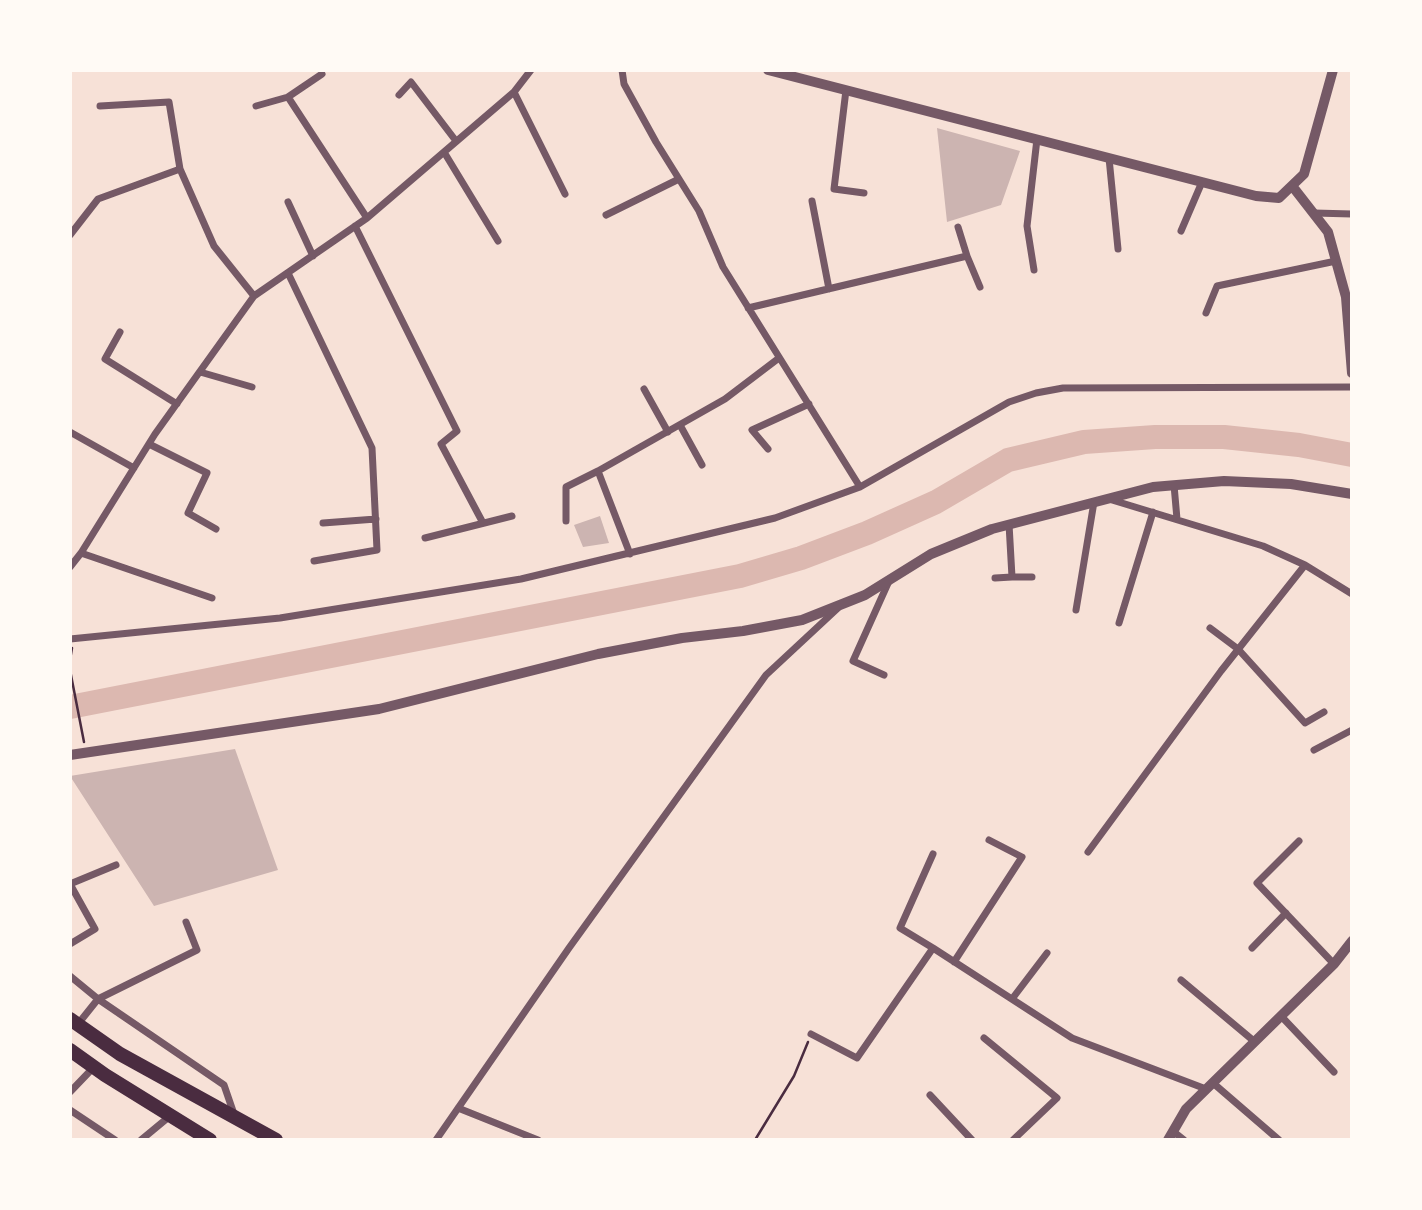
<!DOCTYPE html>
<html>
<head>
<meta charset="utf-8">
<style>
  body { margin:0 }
  #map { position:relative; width:1422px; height:1210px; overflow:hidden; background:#f7e1d7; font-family:"Noto Sans",sans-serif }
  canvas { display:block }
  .frame { position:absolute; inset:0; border:72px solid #fffaf5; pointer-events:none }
</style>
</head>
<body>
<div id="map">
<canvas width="1422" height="1210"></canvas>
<div class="frame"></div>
</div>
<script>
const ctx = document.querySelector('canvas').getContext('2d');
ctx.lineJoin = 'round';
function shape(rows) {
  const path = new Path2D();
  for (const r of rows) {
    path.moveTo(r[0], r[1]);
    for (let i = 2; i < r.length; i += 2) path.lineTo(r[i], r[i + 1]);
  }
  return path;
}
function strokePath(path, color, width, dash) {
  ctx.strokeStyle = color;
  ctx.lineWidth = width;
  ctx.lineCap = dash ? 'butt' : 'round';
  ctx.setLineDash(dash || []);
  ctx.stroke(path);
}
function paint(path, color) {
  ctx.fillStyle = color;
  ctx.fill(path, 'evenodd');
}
strokePath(shape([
  [70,707,740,576,801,558,867,533,936,502,1008,460,1084,442,1155,437,1224,437,1299,445,1352,455]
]), '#dcb8b0', 24);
paint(shape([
  [937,128,1020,151,1001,205,947,222],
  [600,516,609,543,583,547,574,525],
  [235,749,278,870,154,906,70,776]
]), '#ccb4b1');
strokePath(shape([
  [70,660,72,648],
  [70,670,84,742],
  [755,1140,794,1076,808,1042]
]), '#4a2c40', 2.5);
strokePath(shape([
  [622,70,624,84,656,142,699,211,723,267,860,487],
  [846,90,834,189,864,193],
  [514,92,565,194],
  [399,95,411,82,456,141],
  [288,97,322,74],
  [100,106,169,102,180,169,214,246,254,296],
  [256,106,288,97,367,218],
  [444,152,498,241],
  [1109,158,1118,249],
  [812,201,829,289],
  [288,202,313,256],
  [1314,213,1352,214],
  [606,215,679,179],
  [355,226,457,431,441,444,483,523],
  [958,227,967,256],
  [1181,231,1202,182],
  [70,235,98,199,180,169],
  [1034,270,1027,226,1037,139],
  [288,273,372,448,377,550,314,561],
  [748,308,967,256,980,287],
  [1206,313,1217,286,1336,261],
  [120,332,105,359,177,404],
  [200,372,252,387],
  [644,389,668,432],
  [680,425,702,465],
  [70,432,134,468],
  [149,444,207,473,188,513,216,529],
  [768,449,752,430,809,404],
  [1174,485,1177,519],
  [1112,500,1263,546,1305,565,1352,594],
  [566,521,566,487,598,471],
  [323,523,376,519],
  [1009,524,1012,577,1032,577],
  [425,538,512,516],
  [81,553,212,598],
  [630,554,598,471,725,399,779,358],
  [70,567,81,553,155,434,254,296,367,218,514,92,531,70],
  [995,578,1012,577],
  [1076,610,1094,502],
  [1119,623,1153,512],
  [1210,628,1238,649,1305,723,1324,712],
  [70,639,280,618,521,579,775,518,860,487,1009,402,1036,393,1063,388,1352,387],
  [884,675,853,661,889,581],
  [1314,750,1352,730],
  [1299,841,1257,883,1334,964],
  [1088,852,1221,671,1305,565],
  [933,854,900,928,933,948],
  [70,944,95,929,70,884,116,865],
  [1252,948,1286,913],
  [954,962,1022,857,989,840],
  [70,976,98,999,224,1085,235,1117],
  [1181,980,1255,1042],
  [1012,999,1047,953],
  [1281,1016,1334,1072],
  [78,1024,98,999,197,950,186,922],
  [811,1034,857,1058,933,948,1072,1038,1206,1089],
  [984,1038,1057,1098,1013,1140],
  [1213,1083,1279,1140],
  [70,1092,93,1068],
  [930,1095,972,1140],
  [458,1108,538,1140],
  [70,1110,115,1140],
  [1174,1132,1184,1140],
  [141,1140,170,1116],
  [436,1140,569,948,766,675,838,608]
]), '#755966', 7);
strokePath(shape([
  [768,70,1256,196,1279,198,1304,174,1333,70],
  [1293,187,1328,232,1346,297,1352,373],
  [70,755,379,709,598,654,682,638,743,631,802,620,865,595,931,554,992,529,1153,487,1224,481,1291,484,1352,494],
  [1168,1140,1186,1109,1334,964,1352,941]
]), '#755966', 10);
strokePath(shape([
  [70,1019,120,1054,276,1140],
  [70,1050,105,1075,210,1140]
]), '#4a2c40', 14);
</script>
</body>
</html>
